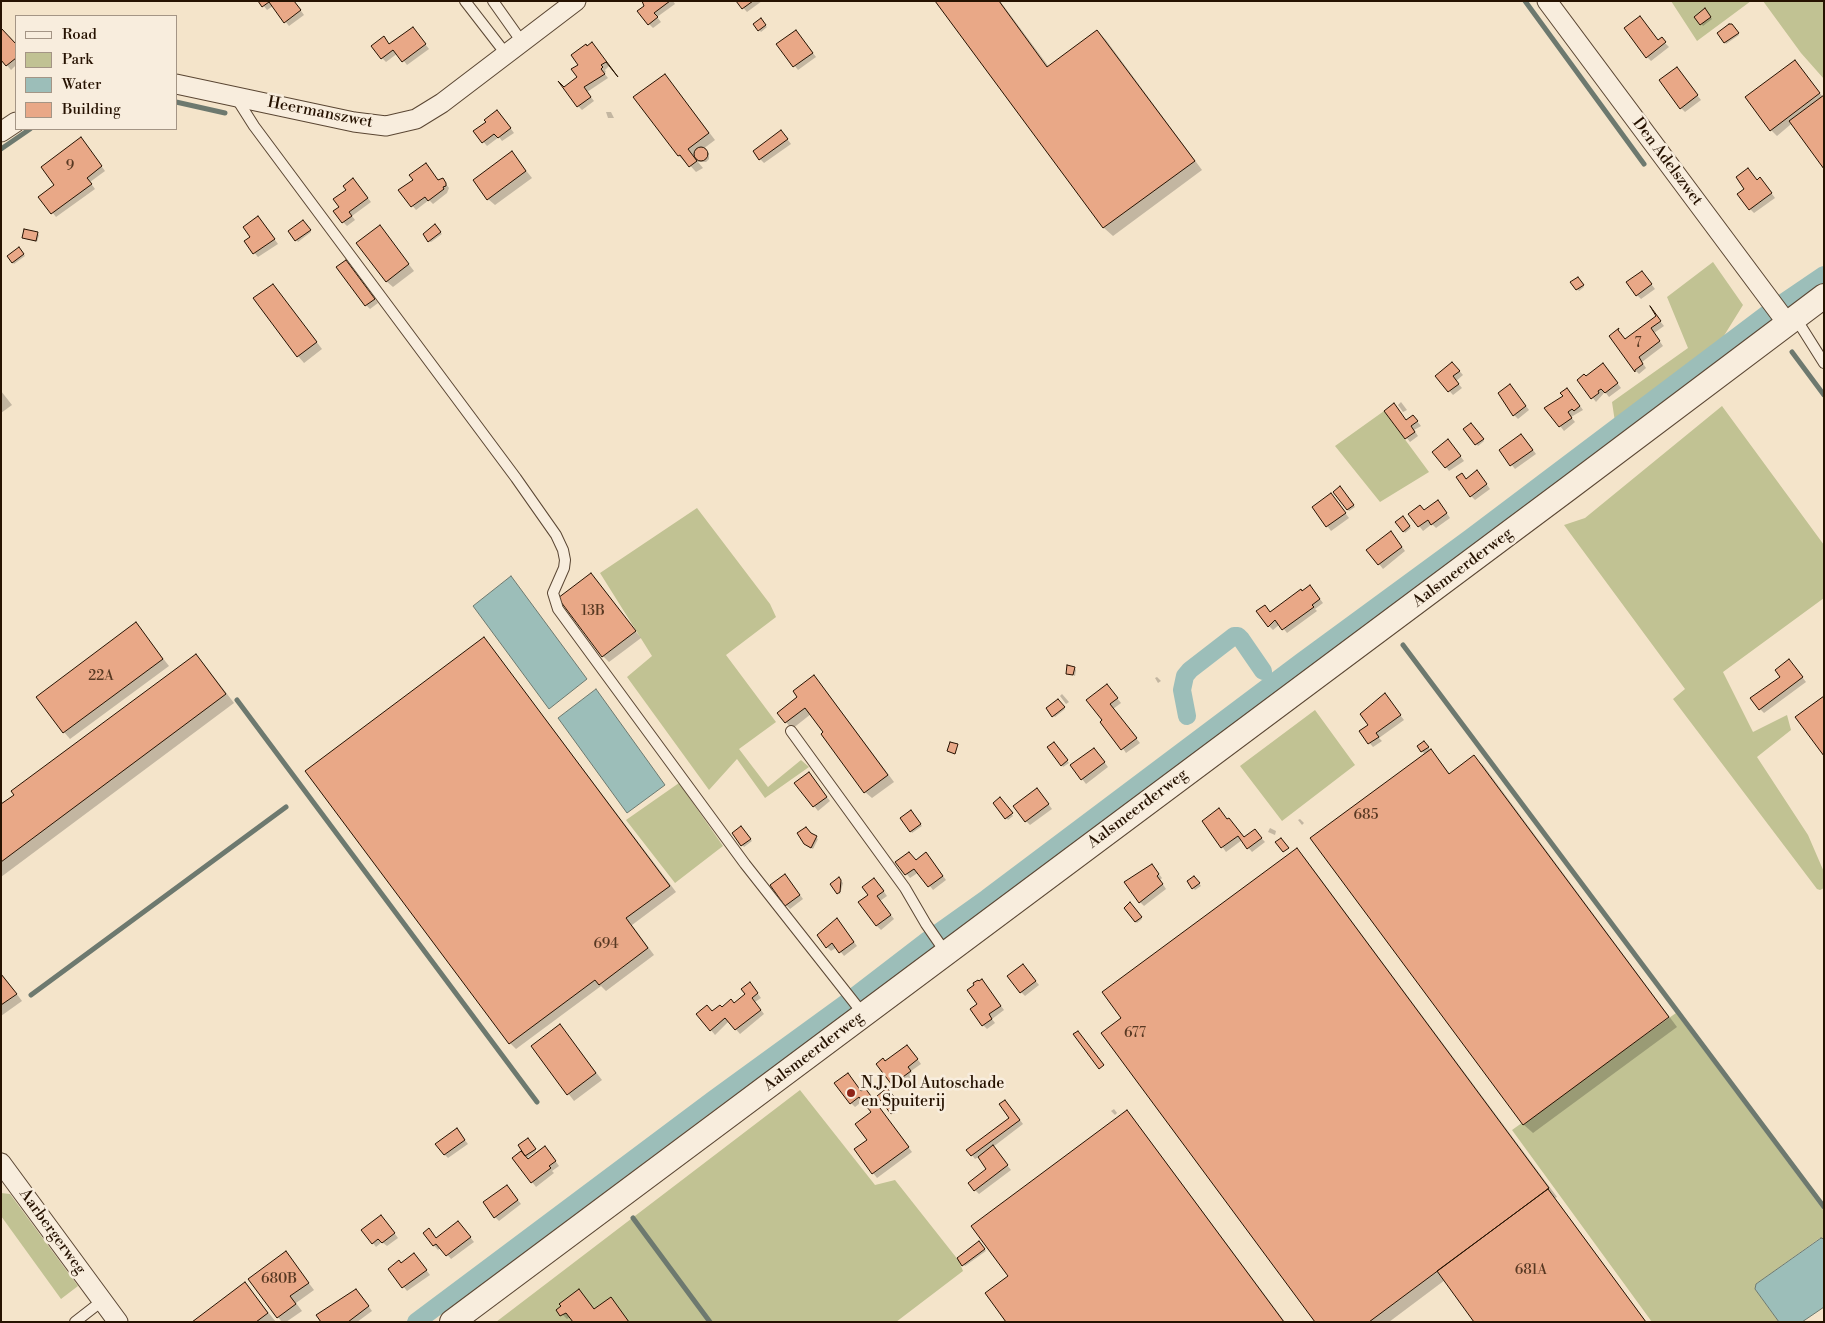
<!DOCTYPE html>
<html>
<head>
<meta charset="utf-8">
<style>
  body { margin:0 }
  #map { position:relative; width:1825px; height:1323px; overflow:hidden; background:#f4e4ca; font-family:"Libre Bodoni",serif }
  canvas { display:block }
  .frame { position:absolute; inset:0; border:2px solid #261201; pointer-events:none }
  .legend { position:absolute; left:15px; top:15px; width:162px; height:115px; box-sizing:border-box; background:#f8eddd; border:1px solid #a49585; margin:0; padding:6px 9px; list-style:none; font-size:15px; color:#261201 }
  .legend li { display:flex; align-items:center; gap:10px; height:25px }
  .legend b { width:25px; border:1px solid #a49585 }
</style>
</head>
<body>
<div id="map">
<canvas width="1825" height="1323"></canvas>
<div class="frame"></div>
<ul class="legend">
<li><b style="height:6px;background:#f8eddd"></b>Road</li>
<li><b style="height:14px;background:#c1c293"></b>Park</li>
<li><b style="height:14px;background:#9cbeb9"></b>Water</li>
<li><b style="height:14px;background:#e9a887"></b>Building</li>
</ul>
</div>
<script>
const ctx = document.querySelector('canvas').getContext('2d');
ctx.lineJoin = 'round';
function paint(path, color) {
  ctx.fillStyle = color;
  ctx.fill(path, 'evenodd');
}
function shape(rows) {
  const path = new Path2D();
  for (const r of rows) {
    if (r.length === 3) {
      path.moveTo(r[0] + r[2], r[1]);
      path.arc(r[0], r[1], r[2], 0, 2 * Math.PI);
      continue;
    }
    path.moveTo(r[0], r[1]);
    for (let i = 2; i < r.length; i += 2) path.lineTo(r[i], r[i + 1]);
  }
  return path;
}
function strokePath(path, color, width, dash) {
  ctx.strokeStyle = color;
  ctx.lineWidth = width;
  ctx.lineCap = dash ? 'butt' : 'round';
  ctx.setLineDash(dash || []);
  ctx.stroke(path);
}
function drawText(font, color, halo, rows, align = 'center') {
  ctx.font = font + ' "Libre Bodoni",serif';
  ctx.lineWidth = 5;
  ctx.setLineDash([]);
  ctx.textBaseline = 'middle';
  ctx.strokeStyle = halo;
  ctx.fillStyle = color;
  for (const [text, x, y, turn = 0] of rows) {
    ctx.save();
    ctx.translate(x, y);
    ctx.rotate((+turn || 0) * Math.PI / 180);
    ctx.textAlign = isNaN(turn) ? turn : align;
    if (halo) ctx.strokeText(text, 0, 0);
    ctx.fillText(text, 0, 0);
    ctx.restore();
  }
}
paint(shape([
  [1671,1,1751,1,1697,41],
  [1763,1,1824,1,1824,79,1801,53],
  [1713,262,1743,305,1717,347,1615,422,1612,402,1688,348,1667,297],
  [1722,406,1824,545,1824,598,1723,672,1753,732,1787,715,1791,730,1757,757,1808,835,1824,872,1824,888,1820,890,1817,889,1673,699,1685,689,1564,525,1585,518],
  [1384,411,1429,472,1380,502,1335,446],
  [697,508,770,604,776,617,726,655,776,722,739,749,768,787,801,760,809,767,765,798,737,759,709,790,627,677,652,656,600,573],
  [1315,710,1355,765,1282,821,1240,766],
  [679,783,723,846,675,883,626,820],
  [1676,1013,1824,1211,1824,1239,1820,1238,1756,1284,1755,1289,1779,1322,1652,1322,1512,1130],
  [800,1090,875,1185,895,1180,959,1261,963,1271,896,1322,496,1322],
  [1,1193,10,1194,78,1286,61,1299,1,1216]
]), '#c1c293');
const water = shape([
  [511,576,587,679,549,709,473,606,511,576],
  [596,689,665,785,627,813,558,718,596,689],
  [1821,1238,1824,1239,1824,1307,1802,1322,1779,1322,1755,1289,1756,1284,1821,1238]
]);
paint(water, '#9cbeb9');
strokePath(water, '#6d796f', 1);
paint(shape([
  [260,1,294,1,304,15,289,26,273,6,267,10],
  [644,1,673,1,675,4,657,17,661,22,653,28,649,24],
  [737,1,762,1,747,12],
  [936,1,1000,1,1049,67,1097,31,1106,40,1202,170,1113,236,1104,228],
  [1705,10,1712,19,1703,26,1696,17],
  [762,22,767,27,761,32,755,25],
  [1734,27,1739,35,1726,44,1725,42],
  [796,31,816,57,798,70,778,44],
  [416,32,429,49,407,65,398,53,386,62,382,58,390,45],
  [9,36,16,44,16,65,11,70,1,58],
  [1661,39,1669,47,1651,61,1647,57],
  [596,48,609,66,605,70,606,72,604,73,608,78,587,92,594,101,582,110,578,106,579,65],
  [1795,61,1823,97,1777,136,1771,130],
  [1677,69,1701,100,1685,112,1681,108],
  [665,75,715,140,703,149,709,156,709,159,706,162,698,162,703,168,696,172,686,161,685,162,679,156],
  [606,112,611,112,614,118,608,118],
  [501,115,514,133,502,141,499,137,487,146,475,132],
  [785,136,791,144,764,163,760,159],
  [85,143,105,171,90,182,95,189,56,217,40,197,56,185],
  [512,153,532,178,495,205,488,199],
  [443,180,449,188,447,193,433,204,429,200,416,210,400,191],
  [1757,181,1764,183,1775,198,1754,213,1750,209],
  [357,184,371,202,352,216,355,220,347,226,343,222,340,207],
  [262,222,278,244,258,257,245,242,252,237],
  [305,223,311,232,298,242,289,232],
  [380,227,414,271,393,287,386,281],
  [437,228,442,234,431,242,429,241],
  [37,233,39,235,37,242,24,238],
  [21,250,25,256,14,264,8,256],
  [346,261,378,303,370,309,366,305],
  [1646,277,1655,289,1641,299,1637,295],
  [1579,280,1584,287,1579,291,1577,289],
  [273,285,322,349,304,363,298,356],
  [1660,321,1664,326,1654,333,1663,346,1642,362,1646,368,1639,374,1635,370,1625,340],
  [1456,367,1463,375,1456,381,1462,388,1453,395,1436,376],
  [1607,369,1621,388,1609,397,1605,392,1596,402,1579,380],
  [1514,390,1529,410,1518,419,1514,415],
  [1,391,12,405,1,413],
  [1571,393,1583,410,1571,417,1575,422,1564,431,1546,408],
  [1401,402,1407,410,1403,412,1398,405],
  [1385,411,1407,421,1417,421,1421,426,1414,430,1418,436,1410,442],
  [1473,426,1484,441,1478,446,1465,429],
  [1525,439,1536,454,1515,469,1500,450],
  [1452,445,1464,461,1449,471,1446,467],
  [1481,476,1490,489,1475,500,1471,496,1466,480],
  [1342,489,1355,507,1349,511,1334,492],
  [1335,499,1349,518,1331,531,1313,507],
  [1442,506,1450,518,1436,528,1432,524,1423,531,1410,514],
  [1404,519,1411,528,1405,533,1404,531],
  [1395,537,1405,551,1383,569,1368,550],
  [597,581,641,638,609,662,603,656],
  [1314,591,1323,603,1315,609,1317,611,1287,633,1280,624,1273,630,1269,626,1271,614,1302,592],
  [136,624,169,666,70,739,64,732],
  [484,638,676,892,632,925,654,955,606,991,601,986,516,1049,510,1043],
  [196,656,204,664,234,703,1,877,1,805],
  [1793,665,1806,682,1764,713,1760,709,1781,678],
  [1074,668,1076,670,1075,676,1067,673],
  [1157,677,1161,681,1158,683,1155,678],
  [820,683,894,782,872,798,865,792,811,714,792,729,778,713],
  [1111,690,1121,703,1113,709,1140,743,1126,753,1104,720],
  [1062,694,1069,702,1066,704,1060,696],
  [1388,699,1404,720,1379,738,1382,741,1373,747,1360,732,1370,725],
  [1058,701,1065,709,1055,717,1048,709],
  [1424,742,1450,774,1474,757,1483,765,1677,1027,1533,1133,1524,1125,1312,838,1425,755,1418,746],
  [1055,745,1069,763,1063,767,1062,765],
  [1098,753,1108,767,1086,784,1072,766],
  [812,778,830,801,818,811,796,783],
  [1041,794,1052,809,1030,825,1026,821],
  [1002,800,1013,816,1008,820,995,803],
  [912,813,922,826,912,833,911,831],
  [1300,819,1304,823,1302,825,1298,820],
  [1227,820,1245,839,1255,831,1265,842,1252,852,1242,840,1226,852,1204,821],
  [1270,828,1276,831,1275,835,1268,832],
  [743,829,752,841,744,847,733,834],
  [811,834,818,839,813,849,807,846],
  [1297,850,1305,858,1557,1197,1555,1198,1646,1322,1476,1322,1445,1280,1389,1322,1317,1322,1123,1018],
  [930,858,946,880,933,890,919,872,910,878,897,862,916,861],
  [1152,865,1162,878,1160,880,1166,889,1144,906,1140,902],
  [788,879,803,899,790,909,786,905],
  [839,879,843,883,840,894,838,893],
  [1196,879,1201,886,1195,890,1188,882],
  [878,883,887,896,880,901,894,919,881,930,877,926,870,895],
  [1132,905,1142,919,1137,923,1135,921],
  [841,924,857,946,844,956,837,947,831,951,827,947],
  [1023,965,1039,985,1025,996,1021,992],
  [1,973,22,1001,1,1016],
  [986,985,1004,1010,992,1019,995,1023,987,1029,983,1025,979,1004],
  [754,988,761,998,755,1002,764,1014,740,1034,729,1021,715,1035,698,1014,713,1012,734,1004],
  [560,1026,602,1080,574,1101,533,1047],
  [911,1050,921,1064,911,1071,914,1075,896,1088,892,1084,885,1063],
  [889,1091,898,1104,894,1107,897,1112,894,1114,879,1096],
  [862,1092,869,1094,912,1152,877,1178,855,1150,868,1140,872,1112,864,1100,855,1107,851,1103],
  [1009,1105,1023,1124,993,1147,1011,1170,979,1194,975,1190,988,1169,979,1157,975,1159,972,1155,1011,1118],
  [1114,1109,1117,1113,1115,1115,1111,1111],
  [1127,1112,1133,1118,1285,1322,1008,1322,1010,1276],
  [460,1134,468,1144,448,1158,444,1154],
  [529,1141,536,1151,527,1158,528,1160,549,1152,559,1166,552,1171,554,1173,536,1187,514,1158,523,1151],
  [507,1186,521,1204,499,1221,495,1217],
  [385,1220,398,1238,387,1246,382,1242,376,1247,373,1243],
  [458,1222,474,1242,451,1259,441,1247,438,1250,424,1234,437,1239],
  [981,1244,986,1251,965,1266,958,1258],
  [286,1253,314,1290,296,1303,302,1311,286,1322,282,1322,278,1317],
  [418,1259,430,1275,407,1291,390,1269],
  [245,1284,276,1322,194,1322],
  [579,1291,594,1310,611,1299,629,1322,574,1322,570,1317,567,1319,558,1310,562,1306,561,1304],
  [360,1294,372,1311,357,1322,323,1322]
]), '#0003');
strokePath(shape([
  [1525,1,1644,164],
  [176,102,225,113],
  [1,149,30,129],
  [1792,352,1824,395],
  [1403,645,1824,1207],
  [237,700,537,1102],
  [31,995,286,807],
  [633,1218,710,1322]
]), '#6d796f', 5);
strokePath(shape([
  [1187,716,1182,690,1185,676,1190,670,1234,636,1238,636,1241,639,1263,671],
  [416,1322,714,1099,846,1003,928,940,987,898,1301,662,1470,538,1771,311,1824,275]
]), '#9cbeb9', 18);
const building = shape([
  [258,1,294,1,301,10,284,23,269,2,262,7,258,1],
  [670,1,654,13,658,17,648,25,637,11,644,6,642,1,670,1],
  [736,1,753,1,742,9,736,1],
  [935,1,999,1,1047,67,1097,30,1195,161,1103,228,935,1],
  [1705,8,1711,17,1700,25,1694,17,1705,8],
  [1640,16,1658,40,1662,37,1666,42,1646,58,1624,28,1640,16],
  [761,18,766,25,758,31,753,24,761,18],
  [1729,24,1732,24,1739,33,1724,43,1717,33,1729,24],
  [413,27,426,44,402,62,393,50,381,59,371,46,384,36,389,44,413,27],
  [1,28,16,44,16,58,6,66,1,60,1,28],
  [796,30,813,53,793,67,776,44,796,30],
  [592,42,618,77,606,62,601,65,603,67,601,69,605,74,584,87,591,97,577,107,558,81,564,87,577,77,571,69,578,65,571,55,586,44,587,46,592,42],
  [1795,60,1820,93,1770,131,1745,97,1795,60],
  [1677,67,1698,95,1680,109,1659,80,1677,67],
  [665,74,709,133,688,149,697,161,689,167,680,155,678,156,633,97,665,74],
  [1824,95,1824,169,1789,121,1824,95],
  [497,110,511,128,498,138,494,134,482,143,473,131,486,122,484,120,497,110],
  [781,130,788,139,759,160,753,151,781,130],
  [81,137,102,166,87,178,92,184,51,214,38,197,54,185,41,167,81,137],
  [701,154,7],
  [512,151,526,171,487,200,473,180,512,151],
  [426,163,438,180,443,178,446,183,446,186,443,187,444,189,428,201,425,197,411,207,398,190,413,180,409,175,426,163],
  [1748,168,1757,180,1760,177,1772,193,1749,210,1737,194,1744,189,1736,177,1748,168],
  [353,178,368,198,349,212,352,216,342,223,333,211,339,207,333,199,346,190,343,186,353,178],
  [258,216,275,239,253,254,244,241,250,237,243,227,258,216],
  [303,220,311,230,295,241,288,231,303,220],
  [435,224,441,232,428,242,423,234,435,224],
  [380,225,409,264,386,282,356,243,380,225],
  [24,229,38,232,36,241,22,238,24,229],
  [19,247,24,254,12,263,7,256,19,247],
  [346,260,375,299,365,306,336,267,346,260],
  [1642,271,1652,284,1636,296,1626,282,1642,271],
  [1578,277,1584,285,1576,290,1570,282,1578,277],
  [273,284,317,342,297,357,253,298,273,284],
  [1650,306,1661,321,1651,328,1660,341,1639,357,1643,364,1635,370,1635,372,1609,336,1619,328,1618,330,1625,339,1656,316,1650,306],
  [1452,362,1460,371,1453,376,1459,384,1448,392,1435,376,1452,362],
  [1603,363,1618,383,1605,393,1601,389,1598,391,1599,393,1591,399,1577,380,1584,374,1586,376,1603,363],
  [1510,384,1526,406,1513,416,1498,393,1510,384],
  [1567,388,1580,406,1574,411,1572,409,1568,412,1572,418,1559,427,1544,408,1563,396,1560,393,1567,388],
  [1394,403,1406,420,1413,415,1418,421,1411,426,1415,432,1405,439,1384,411,1394,403],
  [1471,423,1484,439,1475,445,1463,429,1471,423],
  [1521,434,1533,450,1510,466,1499,450,1521,434],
  [1448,439,1461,456,1445,468,1432,452,1448,439],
  [1477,470,1487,484,1470,497,1456,477,1462,473,1466,479,1477,470],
  [1340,486,1354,505,1347,510,1333,492,1340,486],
  [1331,493,1346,513,1326,527,1312,507,1331,493],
  [1438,500,1447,513,1431,525,1428,520,1418,527,1408,514,1420,505,1424,510,1438,500],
  [1403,516,1410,526,1403,532,1395,522,1403,516],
  [1391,531,1402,547,1378,565,1366,550,1391,531],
  [591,573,636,631,602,657,558,598,591,573],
  [1310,585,1320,599,1312,605,1314,607,1282,630,1275,620,1268,627,1256,611,1265,605,1270,612,1301,589,1302,591,1310,585],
  [136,622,163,659,63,733,36,697,136,622],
  [484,637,670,886,626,918,648,948,599,985,595,980,509,1044,305,771,484,637],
  [196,654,226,694,1,862,1,804,14,795,11,791,196,654],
  [1789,659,1803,677,1759,710,1750,698,1780,677,1775,670,1789,659],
  [1067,665,1075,667,1073,675,1066,674,1067,665],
  [814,675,888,775,864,793,821,734,823,732,805,708,785,723,777,713,797,697,793,691,814,675],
  [1107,684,1118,698,1110,704,1137,738,1121,750,1100,722,1102,720,1086,700,1107,684],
  [1385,693,1401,715,1376,733,1379,737,1368,744,1359,731,1368,725,1360,714,1385,693],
  [1824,696,1824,756,1795,717,1824,696],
  [1058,699,1065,707,1052,717,1046,708,1058,699],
  [1424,741,1429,747,1421,752,1417,746,1424,741],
  [950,742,958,744,955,754,947,751,950,742],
  [1054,742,1068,760,1061,766,1047,747,1054,742],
  [1094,748,1105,762,1081,780,1070,765,1094,748],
  [1431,749,1449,774,1474,755,1669,1017,1523,1125,1310,838,1431,749],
  [809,772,827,797,813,807,794,783,809,772],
  [1037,788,1049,804,1025,822,1013,806,1037,788],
  [1000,797,1013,813,1005,819,993,803,1000,797],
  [1219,808,1227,819,1229,818,1244,837,1255,829,1262,838,1247,849,1238,836,1221,848,1202,821,1219,808],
  [911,810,921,824,910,832,900,818,911,810],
  [741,826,751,839,741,846,732,833,741,826],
  [806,827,811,833,817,836,811,848,804,844,797,833,806,827],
  [1281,838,1289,848,1283,852,1275,842,1281,838],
  [1297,848,1549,1188,1369,1322,1315,1322,1101,1033,1121,1018,1102,992,1297,848],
  [909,852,916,860,926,852,943,876,928,887,914,869,905,875,895,862,909,852],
  [1152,864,1159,874,1157,876,1163,884,1139,903,1124,882,1152,864],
  [785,874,800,895,785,906,770,885,785,874],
  [1194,876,1200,883,1192,889,1187,881,1194,876],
  [839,877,841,880,840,892,837,894,830,884,839,877],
  [874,878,884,891,877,896,891,915,876,926,858,902,868,895,862,887,874,878],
  [1130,902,1142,917,1135,922,1124,908,1130,902],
  [837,918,854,942,839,953,832,943,826,948,817,935,837,918],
  [1023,964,1036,981,1020,993,1007,976,1023,964],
  [1,974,17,994,1,1005,1,974],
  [982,979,1001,1006,989,1014,992,1019,982,1026,970,1009,977,1004,967,990,974,985,973,983,978,980,979,981,982,979],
  [750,982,758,993,752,998,761,1010,735,1030,725,1018,710,1031,696,1014,707,1005,712,1011,720,1005,722,1007,731,999,734,1003,745,994,741,989,750,982],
  [560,1024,596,1073,567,1095,531,1046,560,1024],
  [1078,1031,1104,1065,1099,1069,1073,1034,1078,1031],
  [907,1045,918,1059,908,1067,911,1071,892,1085,876,1064,883,1058,885,1061,907,1045],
  [848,1073,861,1091,865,1088,909,1147,872,1174,854,1149,867,1140,855,1124,871,1112,859,1097,850,1104,834,1083,848,1073],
  [887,1088,898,1101,893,1105,897,1109,891,1114,877,1096,887,1088],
  [1005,1100,1020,1120,971,1156,966,1150,1009,1118,999,1104,1005,1100],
  [1127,1110,1193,1199,1284,1322,1006,1322,985,1293,1008,1276,971,1226,1127,1110],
  [457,1128,465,1140,444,1155,435,1144,457,1128],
  [528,1138,536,1149,525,1156,518,1145,528,1138],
  [993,1145,1008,1165,974,1191,968,1183,986,1169,978,1157,993,1145],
  [545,1146,556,1161,549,1166,551,1168,531,1183,512,1158,521,1151,528,1159,545,1146],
  [507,1185,518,1200,494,1218,483,1202,507,1185],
  [1548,1189,1646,1322,1474,1322,1437,1271,1548,1189],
  [381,1215,395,1233,382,1243,378,1239,372,1244,361,1230,381,1215],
  [458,1221,471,1237,446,1256,436,1244,433,1246,423,1233,429,1228,436,1238,458,1221],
  [979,1241,985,1249,962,1266,957,1258,979,1241],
  [286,1251,309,1283,290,1296,296,1304,277,1318,248,1279,286,1251],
  [414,1253,427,1270,402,1288,388,1269,399,1260,401,1263,414,1253],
  [245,1282,268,1313,256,1322,192,1322,245,1282],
  [356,1289,369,1306,348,1322,321,1322,316,1315,356,1289],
  [579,1289,594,1309,611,1297,629,1322,573,1322,566,1313,560,1316,556,1310,561,1306,559,1304,579,1289]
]);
paint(building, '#e9a887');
strokePath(building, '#261201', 1);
const service = shape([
  [465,1,506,54],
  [493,1,522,42],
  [235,96,254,126,516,478,556,535,563,550,565,560,564,568,553,593,558,609,745,864,864,1015],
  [1795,317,1824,363],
  [791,731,905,888,926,924,946,953],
  [75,1322,102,1301]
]);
const minor = shape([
  [1547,1,1787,323],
  [176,84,354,122,386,126,416,119,442,103,576,1],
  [1,132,16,122],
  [1,1163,118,1322]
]);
const tertiary = shape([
  [452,1322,1569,488,1824,296]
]);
strokePath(service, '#5a4633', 12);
strokePath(minor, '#5a4633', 21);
strokePath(tertiary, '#5a4633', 26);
strokePath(service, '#f8eddd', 10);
strokePath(minor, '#f8eddd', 19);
strokePath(tertiary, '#f8eddd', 24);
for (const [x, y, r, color] of [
  [851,1093,5,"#8f2418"]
]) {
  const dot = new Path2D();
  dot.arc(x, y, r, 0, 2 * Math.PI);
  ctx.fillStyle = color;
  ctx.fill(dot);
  strokePath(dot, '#f8eddd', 2);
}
drawText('14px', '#573822', null, [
  ["9",70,167],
  ["7",1638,344],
  ["13B",593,612],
  ["22A",101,677],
  ["685",1366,816],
  ["694",606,945],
  ["677",1135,1034],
  ["681A",1531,1271],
  ["680B",279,1280]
]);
drawText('16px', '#261201', '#f8eddd', [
  ["Heermanszwet",320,113,11],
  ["Den Adelszwet",1667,162,53],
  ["Aalsmeerderweg",1463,568,-37],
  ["Aalsmeerderweg",1138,809,-37],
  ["Aalsmeerderweg",814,1052,-37],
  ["Aarbergerweg",52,1232,54]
]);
drawText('16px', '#261201', '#f8eddd', [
  ["N.J. Dol Autoschade",861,1084],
  ["en Spuiterij",861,1102]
], 'left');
</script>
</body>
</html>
